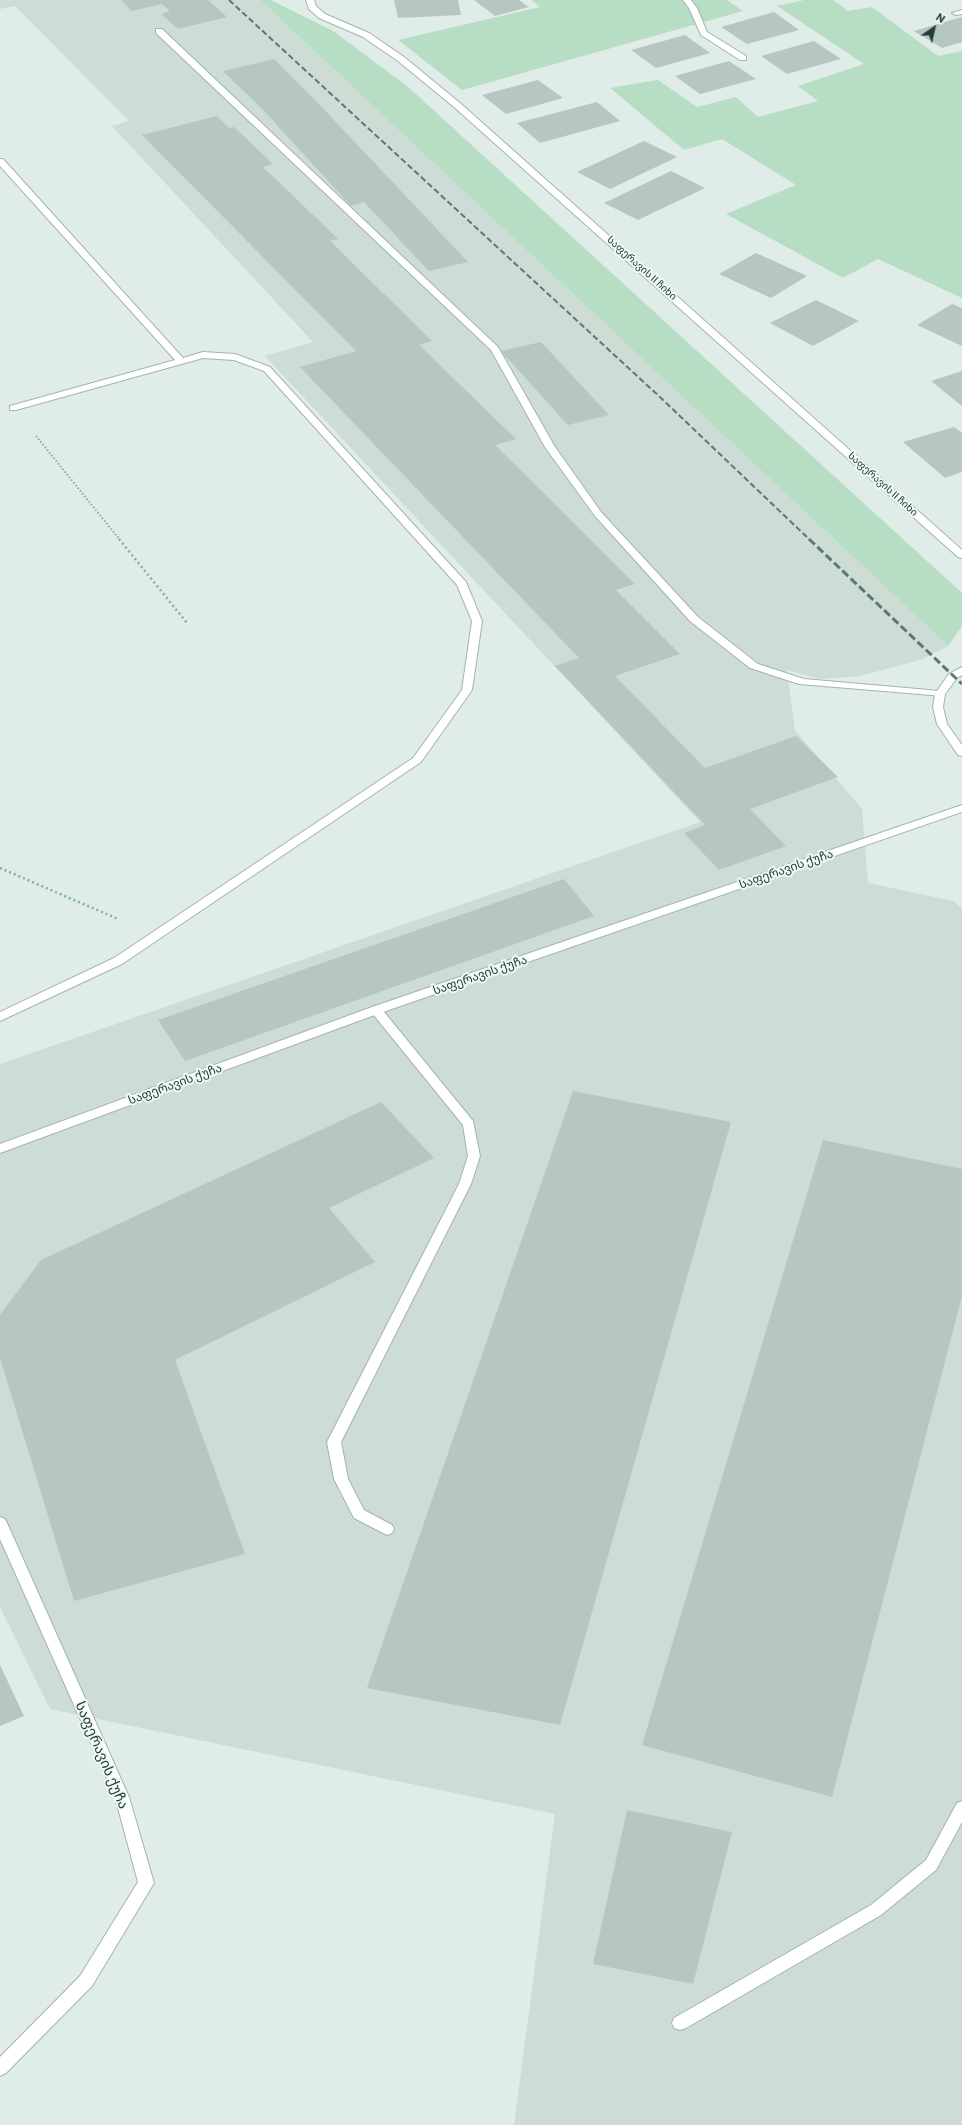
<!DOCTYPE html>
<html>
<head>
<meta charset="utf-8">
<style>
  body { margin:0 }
  #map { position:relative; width:962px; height:2125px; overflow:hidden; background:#e0ece7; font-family:Commissioner,sans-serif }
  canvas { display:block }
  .north { position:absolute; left:914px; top:8px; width:40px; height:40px; -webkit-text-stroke:3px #f0f8f5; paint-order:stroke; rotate:34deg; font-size:11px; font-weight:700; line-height:16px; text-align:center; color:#203d37 }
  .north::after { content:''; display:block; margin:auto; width:14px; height:18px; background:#203d37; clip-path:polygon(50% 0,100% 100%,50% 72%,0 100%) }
</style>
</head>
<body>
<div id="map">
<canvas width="962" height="2125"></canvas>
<div class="north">N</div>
</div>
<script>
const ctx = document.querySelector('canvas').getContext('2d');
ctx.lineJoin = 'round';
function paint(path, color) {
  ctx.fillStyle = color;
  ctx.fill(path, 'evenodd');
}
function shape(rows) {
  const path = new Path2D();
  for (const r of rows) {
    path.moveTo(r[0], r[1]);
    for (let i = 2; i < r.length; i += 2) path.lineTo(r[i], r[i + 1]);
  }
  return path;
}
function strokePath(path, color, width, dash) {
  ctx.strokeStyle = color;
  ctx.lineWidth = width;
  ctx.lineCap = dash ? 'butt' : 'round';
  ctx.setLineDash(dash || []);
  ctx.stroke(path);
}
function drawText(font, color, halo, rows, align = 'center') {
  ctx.font = font + ' Commissioner,"Noto Sans Georgian",sans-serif';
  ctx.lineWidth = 4;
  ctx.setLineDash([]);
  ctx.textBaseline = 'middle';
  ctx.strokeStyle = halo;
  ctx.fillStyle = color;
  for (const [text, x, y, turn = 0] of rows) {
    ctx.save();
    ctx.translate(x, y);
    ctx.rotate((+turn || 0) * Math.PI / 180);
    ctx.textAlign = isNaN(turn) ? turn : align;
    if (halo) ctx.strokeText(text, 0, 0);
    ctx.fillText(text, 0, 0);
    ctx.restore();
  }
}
paint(shape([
  [0,0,260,0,948,646,920,660,860,676,820,679,787,670,795,730,862,809,868,883,953,901,962,908,962,2125,514,2125,555,1814,50,1709,0,1607,0,1064,700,822,265,356,313,342,112,126,129,121,15,6,0,9]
]), '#cedcd6');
paint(shape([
  [260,0,271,0,333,31,407,86,962,593,962,626,948,646],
  [531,0,727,0,743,11,462,90,398,40,540,7],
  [804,0,833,0,848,11,872,7,938,56,962,51,962,298,878,259,843,278,726,214,796,185,722,139,684,150,610,88,658,80,697,107,736,97,758,117,818,101,798,86,864,64,777,6]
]), '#b7dec4');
paint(shape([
  [121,0,208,0,227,17,178,29,161,14,170,11,162,4,132,11],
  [394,0,458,0,461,15,398,18],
  [474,0,519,0,529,7,495,16],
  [774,12,799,30,747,44,721,27],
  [962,17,962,42,942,48,914,31],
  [685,35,710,53,656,68,631,50],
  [814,41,841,59,787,74,761,56],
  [274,59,315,100,468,262,429,271,364,202,351,206,264,111,223,71],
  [729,61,756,79,700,94,675,76],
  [538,80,563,98,506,114,482,95],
  [597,102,620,121,540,143,517,123],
  [217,116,229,128,234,127,273,164,263,167,338,239,330,241,432,341,419,345,516,439,495,445,635,584,616,590,680,654,615,676,705,768,796,736,838,777,750,809,786,846,719,870,684,833,705,825,555,666,579,658,300,367,356,351,142,135],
  [644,141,677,157,610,189,577,172],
  [671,171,705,188,638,220,604,203],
  [756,253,807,276,771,298,719,274],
  [816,300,859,321,813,346,770,323],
  [952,304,962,308,962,346,917,325],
  [541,342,609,415,568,425,501,351],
  [962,371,962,406,931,381],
  [954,427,962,433,962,472,945,478,903,442],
  [564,879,594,916,185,1061,158,1020],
  [573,1091,731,1122,560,1725,367,1688],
  [381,1102,434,1158,329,1208,375,1262,175,1360,245,1554,74,1601,0,1358,0,1315,41,1260],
  [823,1140,962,1169,962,1296,832,1797,642,1745],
  [0,1665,24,1716,0,1726],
  [627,1810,732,1832,693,1984,593,1964]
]), '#b5c7c0');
const service = shape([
  [683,0,691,0,697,8,707,32,746,56,746,60,740,60,701,35,689,8,683,0],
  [962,10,962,14,956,15,952,13,962,10],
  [156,29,162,29,498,347,555,447,601,512,698,617,758,664,804,679,940,691,945,694,944,696,799,684,750,668,690,621,595,516,545,447,491,350,156,33,156,29],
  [0,159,3,159,183,358,203,352,235,354,270,367,466,582,482,621,472,690,421,762,122,964,0,1021,0,1012,114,958,413,758,462,690,472,621,457,585,264,371,234,360,203,358,16,410,10,410,10,406,175,360,0,166,0,159],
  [376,1006,380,1007,473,1121,480,1156,471,1184,341,1442,348,1479,364,1510,392,1525,394,1529,392,1533,387,1535,354,1518,334,1479,327,1442,459,1184,468,1156,463,1125,372,1013,370,1010,376,1006],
  [0,1517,5,1519,7,1523,129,1797,154,1883,92,1986,6,2073,0,2076,0,2057,80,1976,138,1882,115,1797,0,1539,0,1517],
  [962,1801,962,1822,936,1870,881,1915,686,2028,680,2030,674,2028,672,2023,674,2018,871,1905,926,1860,957,1803,962,1801]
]);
const minor = shape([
  [306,0,314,0,316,6,325,14,369,33,404,57,460,103,962,550,962,558,958,557,454,107,398,61,363,37,319,18,309,9,306,0],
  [962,667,962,675,957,678,945,694,943,707,947,724,962,745,962,756,958,755,937,724,933,707,935,694,949,674,962,667],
  [962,805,962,812,380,1013,0,1153,0,1144,372,1007,962,805]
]);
strokePath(service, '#a3b4af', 2);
strokePath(minor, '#a3b4af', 2);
strokePath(shape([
  [36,436,120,540]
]), '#7eb1a4', 2, [1.5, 2]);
strokePath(shape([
  [119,539,187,623],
  [0,868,118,919]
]), '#7eb1a4', 2.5, [2, 3]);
paint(service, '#fff');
paint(minor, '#fff');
strokePath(shape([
  [229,0,661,398,810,540]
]), '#5a7972', 2, [6, 3]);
strokePath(shape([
  [809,539,962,684]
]), '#5a7972', 3, [8, 3.5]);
drawText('10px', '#203d37', '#f0f8f5', [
  ["საფერავის II ჩიხი",642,268,42],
  ["საფერავის II ჩიხი",883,484,42]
]);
drawText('12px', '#203d37', '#f0f8f5', [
  ["საფერავის ქუჩა",786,869,-19],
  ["საფერავის ქუჩა",480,975,-19],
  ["საფერავის ქუჩა",175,1084,-20]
]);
drawText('14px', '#203d37', '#f0f8f5', [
  ["საფერავის ქუჩა",102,1755,67]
]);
</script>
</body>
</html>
